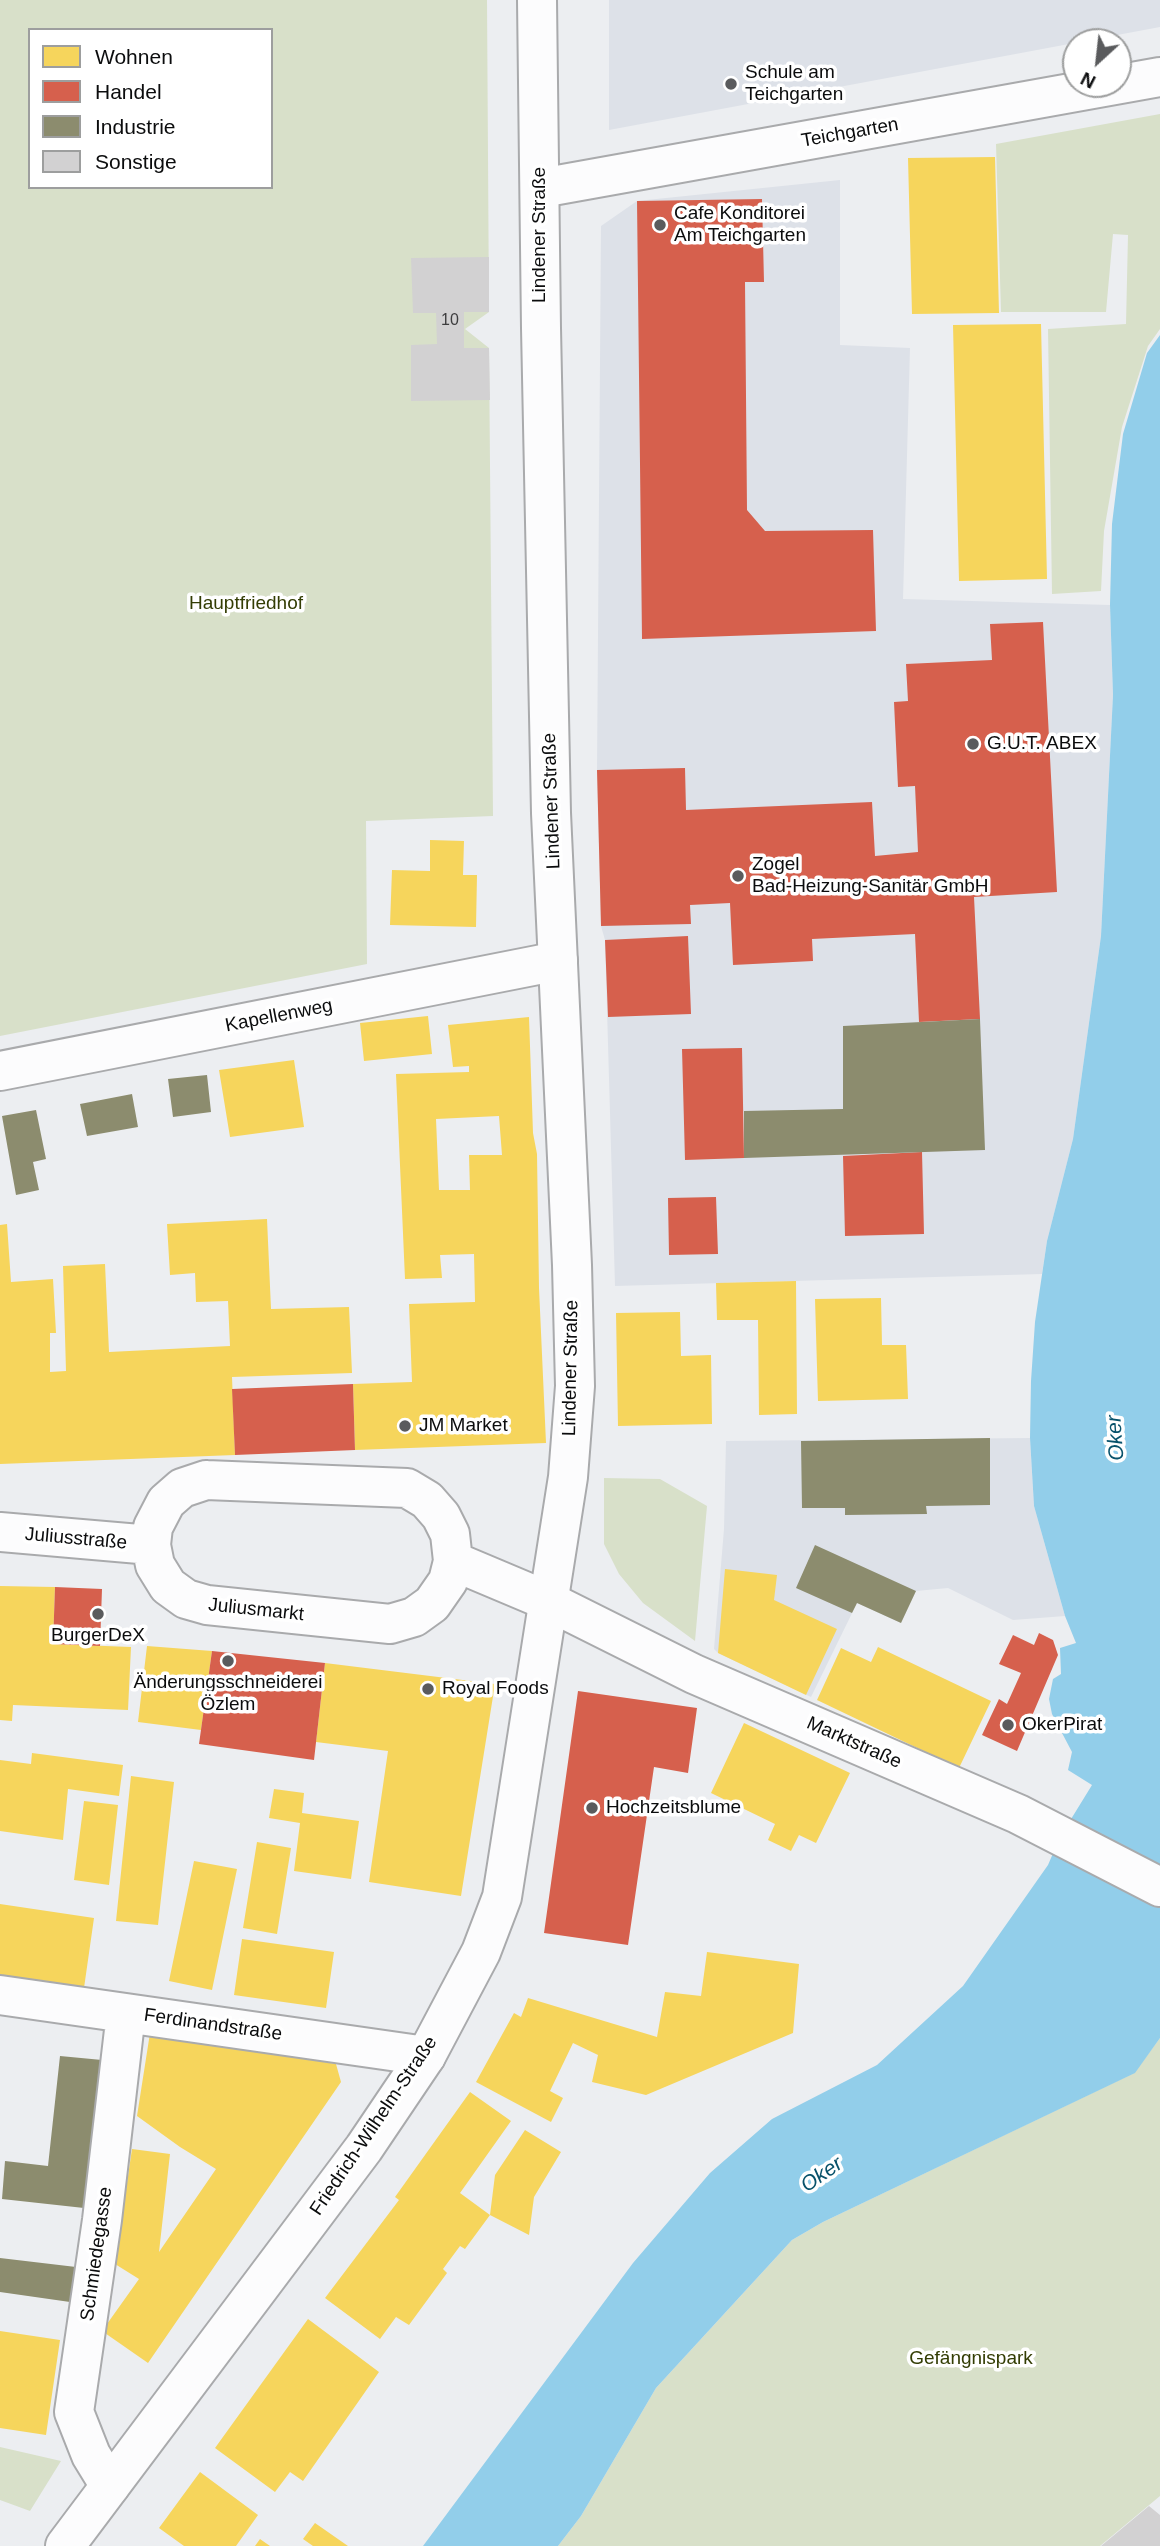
<!DOCTYPE html>
<html>
<head>
<meta charset="utf-8">
<style>
  body { margin:0 }
  #map { position:relative; width:1160px; height:2546px; overflow:hidden; background:#eceef1; font-family:Helvetica,sans-serif }
  canvas { display:block }
  .legend { position:absolute; left:28px; top:28px; width:245px; height:161px; box-sizing:border-box; background:#fff; border:2px solid #9d9e9e; margin:0; padding:9px 12px; list-style:none; font-size:21px; color:#0b0c0d }
  .legend li { display:flex; align-items:center; gap:14px; height:35px }
  .legend b { width:35px; border:2px solid #9d9e9e }
  .north { position:absolute; left:1062px; top:28px; width:70px; height:70px; box-sizing:border-box; background:#fff; border:2px solid #9d9e9e; border-radius:50%; rotate:207deg; font-size:19px; font-weight:700; line-height:28px; text-align:center; color:#0b0c0d }
  .north::after { content:''; display:block; margin:auto; width:24px; height:32px; background:#5a5b5d; clip-path:polygon(50% 0,100% 100%,50% 72%,0 100%) }
</style>
</head>
<body>
<div id="map">
<canvas width="1160" height="2546"></canvas>
<ul class="legend">
<li><b style="height:19px;background:#f6d55c"></b>Wohnen</li>
<li><b style="height:19px;background:#d6604d"></b>Handel</li>
<li><b style="height:19px;background:#8c8c6e"></b>Industrie</li>
<li><b style="height:19px;background:#d2d1d2"></b>Sonstige</li>
</ul>
<div class="north">N</div>
</div>
<script>
const ctx = document.querySelector('canvas').getContext('2d');
ctx.lineJoin = 'round';
function paint(path, color) {
  ctx.fillStyle = color;
  ctx.fill(path, 'evenodd');
}
function shape(rows) {
  const path = new Path2D();
  for (const r of rows) {
    path.moveTo(r[0], r[1]);
    for (let i = 2; i < r.length; i += 2) path.lineTo(r[i], r[i + 1]);
  }
  return path;
}
function strokePath(path, color, width, dash) {
  ctx.strokeStyle = color;
  ctx.lineWidth = width;
  ctx.lineCap = dash ? 'butt' : 'round';
  ctx.setLineDash(dash || []);
  ctx.stroke(path);
}
function drawText(font, color, halo, rows, align = 'center') {
  ctx.font = font + ' Helvetica,sans-serif';
  ctx.lineWidth = 7;
  ctx.setLineDash([]);
  ctx.textBaseline = 'middle';
  ctx.strokeStyle = halo;
  ctx.fillStyle = color;
  for (const [text, x, y, turn = 0] of rows) {
    ctx.save();
    ctx.translate(x, y);
    ctx.rotate((+turn || 0) * Math.PI / 180);
    ctx.textAlign = isNaN(turn) ? turn : align;
    if (halo) ctx.strokeText(text, 0, 0);
    ctx.fillText(text, 0, 0);
    ctx.restore();
  }
}
paint(shape([
  [609,0,1160,0,1160,27,609,130],
  [840,180,840,345,910,348,903,599,1110,605,1113,695,1101,936,1073,1139,1047,1241,1042,1274,615,1286,605,940,601,926,597,770,601,226,637,201],
  [1030,1438,1034,1506,1065,1616,1013,1620,948,1588,916,1591,901,1623,857,1603,811,1697,718,1653,714,1649,724,1529,726,1441]
]), '#dde1e8');
paint(shape([
  [0,0,487,0,489,312,465,329,489,348,493,816,366,821,367,964,0,1036],
  [30,30,271,30,271,187,30,187],
  [1160,114,1160,329,1148,346,1122,427,1104,531,1101,591,1052,594,1048,329,1126,324,1128,235,1113,234,1106,312,1001,312,996,144],
  [604,1478,660,1479,707,1506,695,1641,643,1603,619,1574,604,1544],
  [1160,2038,1160,2496,1100,2546,558,2546,581,2516,656,2388,792,2240,823,2222,1134,2073],
  [0,2447,61,2461,30,2511,0,2500]
]), '#d8e0c9');
paint(shape([
  [1160,335,1160,2038,1135,2073,823,2222,792,2240,656,2388,581,2516,558,2546,423,2546,633,2263,710,2173,772,2119,877,2065,963,1986,1048,1865,1060,1837,1092,1785,1068,1770,1072,1752,1052,1714,1049,1699,1053,1679,1061,1674,1060,1648,1076,1643,1065,1616,1034,1506,1030,1438,1031,1381,1035,1322,1047,1241,1073,1139,1101,936,1113,695,1110,605,1112,524,1123,434,1147,353]
]), '#92ceea');
paint(shape([
  [995,157,999,313,912,314,908,158],
  [1041,324,1047,579,959,581,953,325],
  [430,840,464,841,463,875,477,875,476,927,390,925,392,870,430,871],
  [428,1016,432,1054,364,1061,360,1023],
  [529,1017,533,1133,537,1154,539,1288,546,1443,355,1450,353,1384,412,1382,409,1304,475,1302,474,1254,440,1255,442,1278,405,1279,396,1074,469,1072,469,1066,453,1067,448,1025],
  [499,1116,502,1155,469,1155,470,1190,439,1190,436,1119],
  [294,1060,304,1127,230,1137,219,1070],
  [267,1219,271,1309,349,1307,352,1373,232,1377,235,1455,0,1464,0,1225,7,1224,11,1282,53,1279,56,1333,50,1333,50,1372,66,1371,63,1266,105,1264,109,1352,230,1346,228,1301,196,1302,195,1273,170,1275,167,1224],
  [796,1281,797,1414,759,1415,758,1320,717,1320,716,1283],
  [881,1298,882,1345,906,1345,908,1399,818,1401,815,1299],
  [680,1312,681,1356,711,1355,712,1424,618,1426,616,1313],
  [725,1569,777,1575,774,1600,837,1629,806,1695,718,1653],
  [0,1586,55,1587,53,1644,131,1647,128,1710,13,1705,12,1721,0,1720],
  [147,1646,212,1651,201,1730,138,1722],
  [878,1647,991,1701,959,1768,817,1700,841,1648,871,1662],
  [325,1663,495,1684,461,1896,369,1882,388,1751,316,1742],
  [744,1723,850,1773,816,1843,799,1835,791,1851,768,1840,775,1824,711,1793],
  [32,1753,123,1765,119,1796,68,1789,63,1840,0,1831,0,1760,31,1764],
  [131,1776,174,1782,158,1925,116,1921],
  [274,1789,304,1793,302,1813,359,1821,351,1879,294,1871,300,1823,269,1818],
  [84,1801,118,1805,109,1885,74,1880],
  [257,1842,291,1848,277,1934,243,1928],
  [194,1861,237,1869,212,1990,169,1981],
  [0,1904,94,1918,84,1988,0,1975],
  [242,1939,334,1952,326,2008,234,1995],
  [707,1952,799,1964,793,2033,646,2095,592,2082,598,2055,573,2043,550,2091,563,2098,551,2122,476,2082,514,2013,521,2017,528,1998,657,2037,665,1992,701,1996],
  [150,2033,336,2064,341,2082,148,2363,102,2331,139,2279,115,2264,132,2149,170,2154,159,2252,216,2169,180,2147,137,2116],
  [470,2092,511,2121,460,2193,490,2215,465,2249,460,2246,443,2269,447,2273,409,2325,396,2317,380,2339,325,2298,399,2200,395,2197],
  [525,2130,561,2152,534,2197,529,2235,490,2215,495,2175],
  [308,2319,379,2372,303,2481,290,2472,275,2492,215,2448],
  [0,2331,60,2340,46,2435,0,2428],
  [200,2472,258,2515,236,2546,184,2546,159,2528],
  [315,2523,348,2546,313,2546,303,2539],
  [260,2539,270,2546,255,2546]
]), '#f6d55c');
paint(shape([
  [762,199,764,282,745,282,747,510,765,531,873,530,876,631,642,639,637,201],
  [1043,622,1057,892,974,897,980,1019,919,1022,915,934,812,939,813,961,733,965,730,903,690,905,691,924,601,926,597,770,685,768,686,810,872,802,875,856,918,852,915,786,898,787,894,702,908,701,906,664,992,660,990,624],
  [688,936,691,1014,608,1017,605,940],
  [742,1048,744,1158,685,1160,682,1049],
  [922,1152,924,1234,845,1236,843,1156],
  [716,1197,718,1254,669,1255,668,1198],
  [353,1384,355,1450,235,1455,232,1389],
  [55,1587,102,1589,100,1646,53,1644],
  [1039,1633,1053,1640,1058,1655,1017,1751,982,1735,999,1699,1007,1704,1021,1673,999,1664,1013,1635,1034,1645],
  [212,1651,325,1663,314,1760,199,1744],
  [578,1691,697,1708,688,1773,654,1767,628,1945,544,1933]
]), '#d6604d');
paint(shape([
  [980,1019,985,1150,744,1158,744,1111,843,1109,843,1026],
  [207,1075,211,1112,173,1117,168,1079],
  [132,1094,138,1127,87,1136,80,1104],
  [36,1110,46,1159,33,1162,39,1190,16,1195,2,1116],
  [990,1438,990,1505,926,1506,927,1514,845,1515,845,1508,802,1508,801,1441],
  [815,1545,916,1591,901,1623,857,1603,852,1613,796,1588],
  [60,2056,102,2060,84,2208,2,2199,5,2161,48,2166],
  [0,2258,76,2267,70,2302,0,2292]
]), '#8c8c6e');
paint(shape([
  [489,257,489,312,464,312,464,348,489,348,490,400,411,401,411,345,437,344,436,313,413,313,411,258],
  [1149,2506,1160,2515,1160,2546,1101,2546]
]), '#d2d1d2');
const minor = shape([
  [541,188,1160,77],
  [0,1071,558,961],
  [206,1480,407,1488,427,1500,441,1516,450,1534,453,1561,448,1581,432,1604,414,1617,390,1624,207,1605,186,1599,168,1586,155,1565,151,1545,153,1527,166,1502,182,1488,206,1480],
  [0,1532,151,1545],
  [453,1561,548,1601,694,1674,1018,1814,1160,1887],
  [0,1995,426,2056],
  [110,2486,91,2455,74,2412,102,2220,126,2013]
]);
const major = shape([
  [65,2546,364,2148,426,2056,481,1952,502,1897,568,1477,575,1386,572,1265,551,813,541,328,537,0]
]);
strokePath(minor, '#a9aaac', 42);
strokePath(major, '#a9aaac', 42);
strokePath(minor, '#fcfcfd', 38);
strokePath(major, '#fcfcfd', 38);
for (const [x, y, r, color] of [
  [731,84,7,"#5a5b5d"],
  [660,225,7,"#5a5b5d"],
  [973,744,7,"#5a5b5d"],
  [738,876,7,"#5a5b5d"],
  [405,1426,7,"#5a5b5d"],
  [98,1614,7,"#5a5b5d"],
  [228,1661,7,"#5a5b5d"],
  [428,1689,7,"#5a5b5d"],
  [1008,1725,7,"#5a5b5d"],
  [592,1808,7,"#5a5b5d"]
]) {
  const dot = new Path2D();
  dot.arc(x, y, r, 0, 2 * Math.PI);
  ctx.fillStyle = color;
  ctx.fill(dot);
  strokePath(dot, '#fff', 2.5);
}
drawText('16px', '#3d3d3e', null, [
  ["10",450,321]
]);
drawText('19px', '#0b0c0d', '#fff', [
  ["Schule am",745,73],
  ["Teichgarten",745,95],
  ["Cafe Konditorei",674,214],
  ["Am Teichgarten",674,236],
  ["G.U.T. ABEX",987,744],
  ["Zogel",752,865],
  ["Bad-Heizung-Sanitär GmbH",752,887],
  ["JM Market",419,1426],
  ["BurgerDeX",98,1636,"center"],
  ["Änderungsschneiderei",228,1683,"center"],
  ["Özlem",228,1705,"center"],
  ["Royal Foods",442,1689],
  ["OkerPirat",1022,1725],
  ["Hochzeitsblume",606,1808]
], 'left');
drawText('19px', '#0b0c0d', '#fff', [
  ["Teichgarten",850,133,-10],
  ["Lindener Straße",540,235,-90],
  ["Lindener Straße",552,801,-92],
  ["Kapellenweg",279,1016,-11],
  ["Lindener Straße",571,1368,-89],
  ["Juliusstraße",76,1539,5],
  ["Juliusmarkt",256,1610,6],
  ["Marktstraße",854,1743,24],
  ["Ferdinandstraße",213,2025,8],
  ["Friedrich-Wilhelm-Straße",374,2126,-56],
  ["Schmiedegasse",97,2254,-82]
]);
drawText('19px', '#333d04', '#fff', [
  ["Hauptfriedhof",246,604],
  ["Gefängnispark",971,2359]
]);
drawText('italic 21px', '#08526b', '#fff', [
  ["Oker",1116,1438,-94],
  ["Oker",822,2175,-35]
]);
</script>
</body>
</html>
